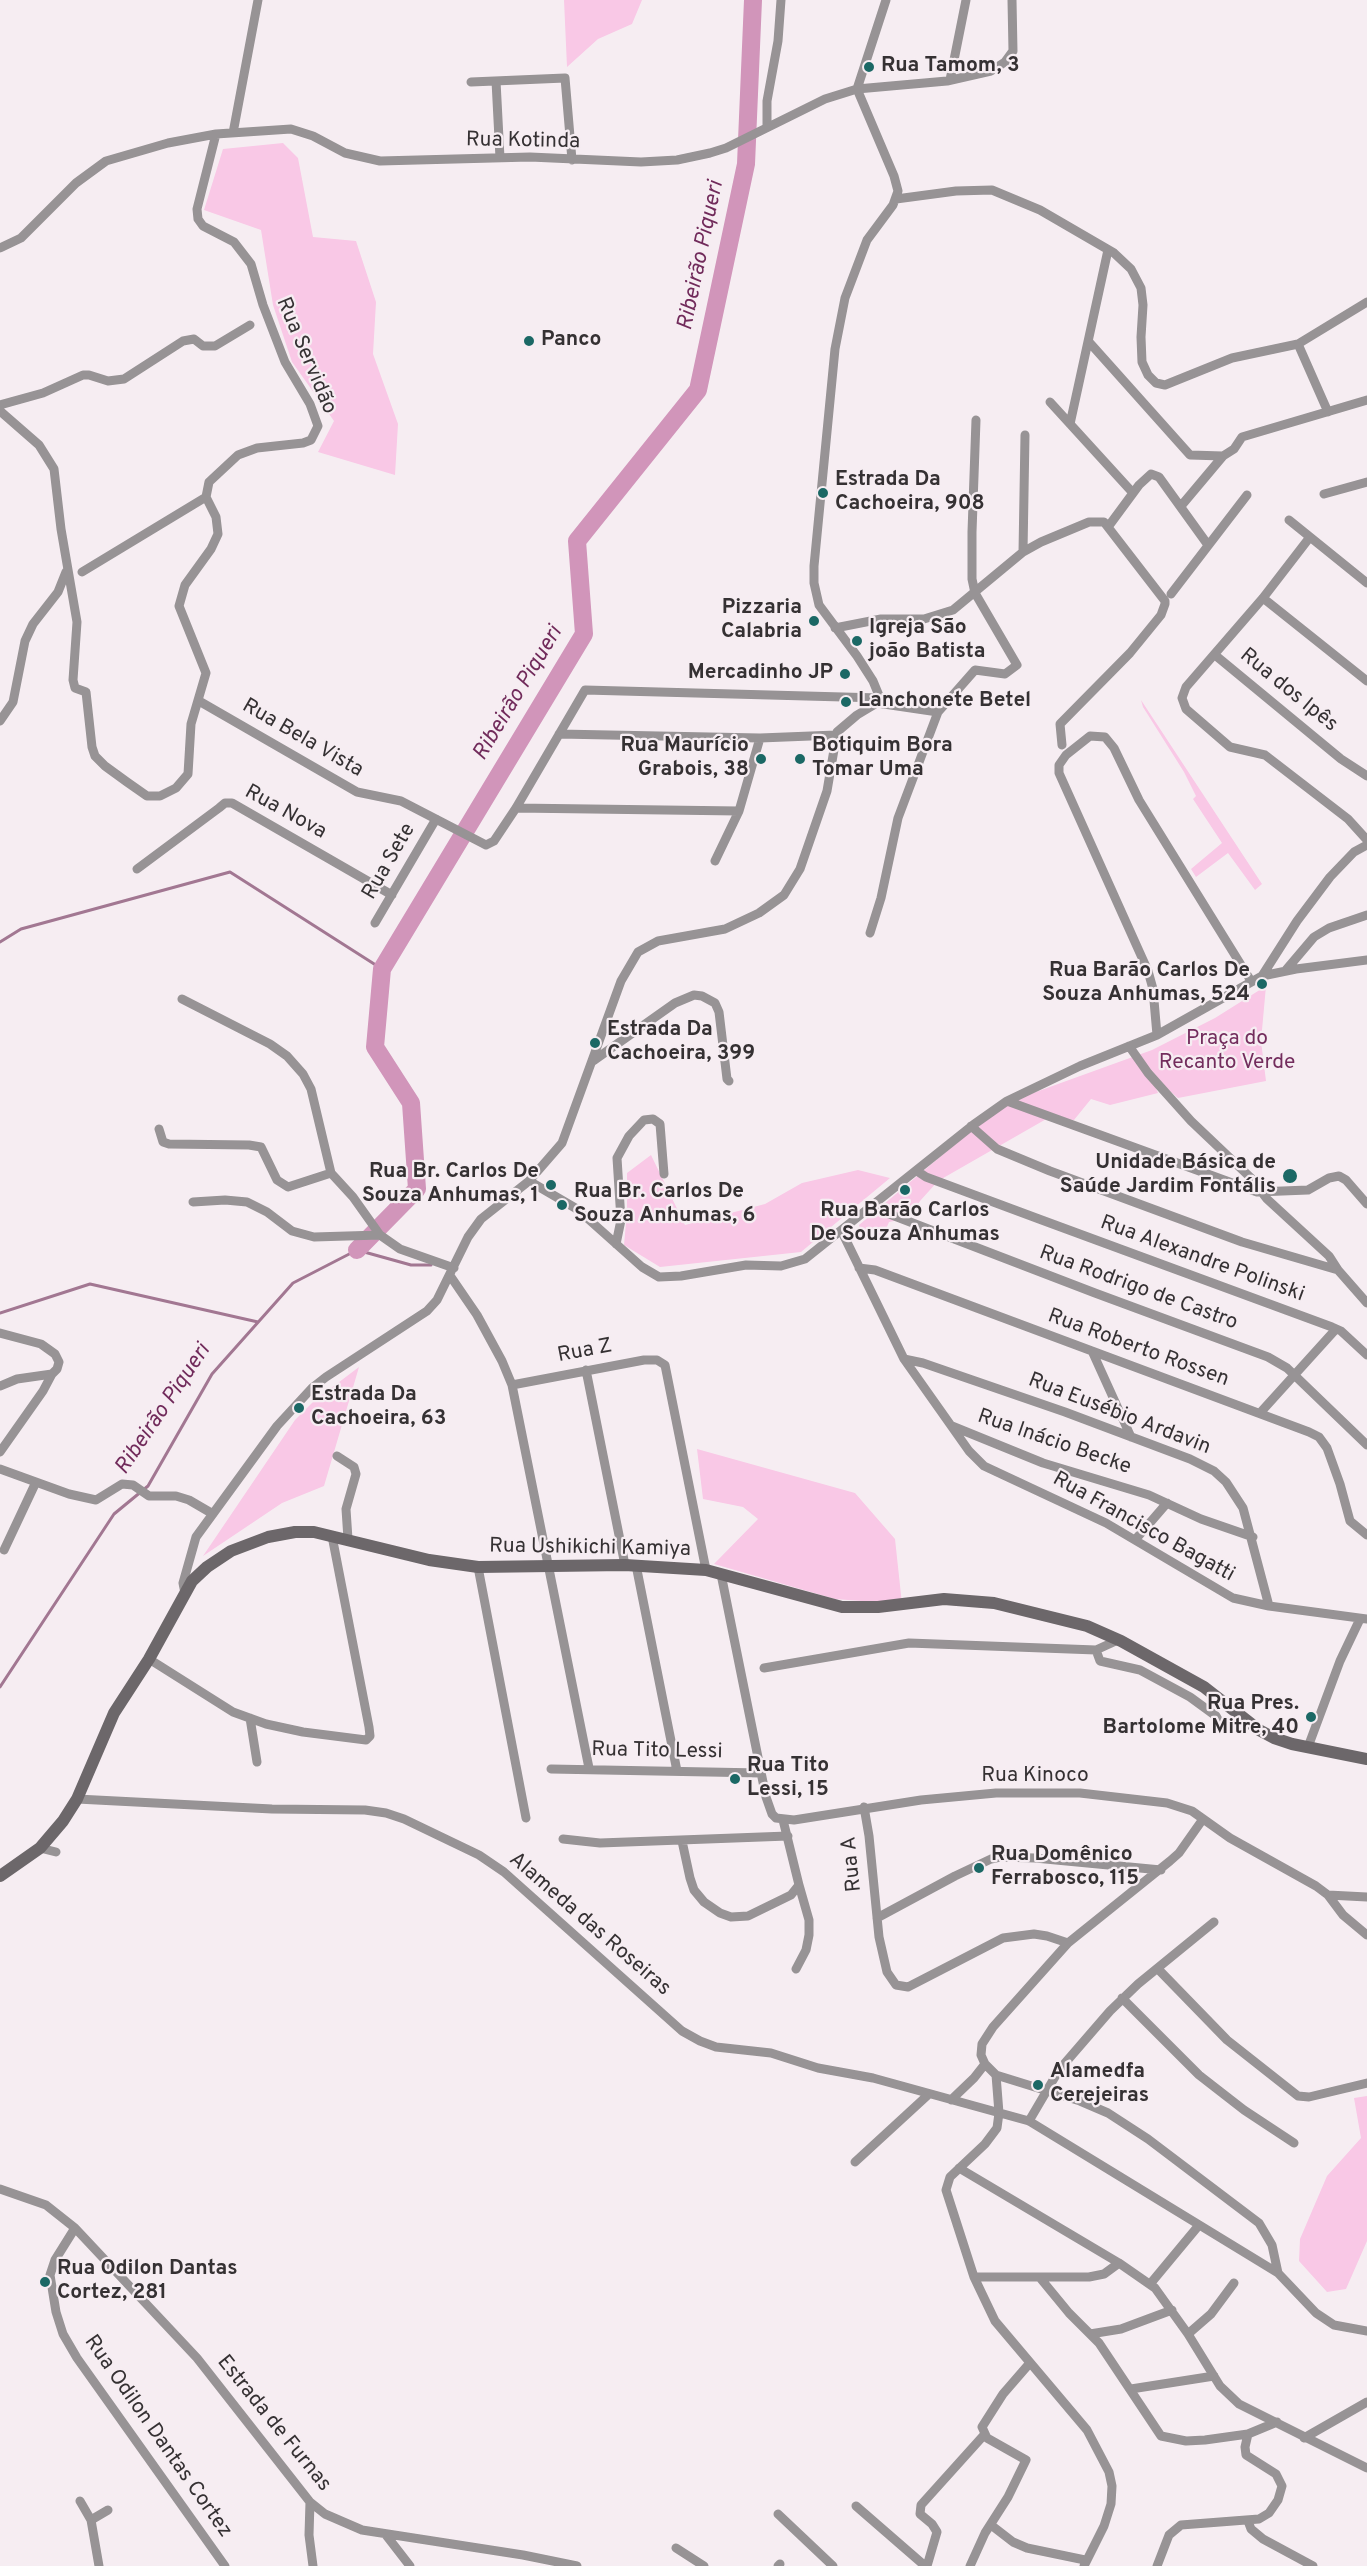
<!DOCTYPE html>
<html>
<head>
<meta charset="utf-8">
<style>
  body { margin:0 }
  canvas { display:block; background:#f6edf2 }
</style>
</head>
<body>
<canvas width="1367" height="2566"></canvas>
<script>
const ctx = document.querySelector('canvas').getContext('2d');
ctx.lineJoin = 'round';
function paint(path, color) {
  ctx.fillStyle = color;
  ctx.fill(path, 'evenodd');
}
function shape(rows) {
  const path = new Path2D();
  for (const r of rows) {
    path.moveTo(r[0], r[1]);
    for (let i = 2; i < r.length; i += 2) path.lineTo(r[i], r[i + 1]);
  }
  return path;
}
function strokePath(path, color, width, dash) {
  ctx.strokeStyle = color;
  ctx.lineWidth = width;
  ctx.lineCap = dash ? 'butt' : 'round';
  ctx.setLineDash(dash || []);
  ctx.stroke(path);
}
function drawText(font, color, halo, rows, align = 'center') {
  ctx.font = font + ' Overpass,sans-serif';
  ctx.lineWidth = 4.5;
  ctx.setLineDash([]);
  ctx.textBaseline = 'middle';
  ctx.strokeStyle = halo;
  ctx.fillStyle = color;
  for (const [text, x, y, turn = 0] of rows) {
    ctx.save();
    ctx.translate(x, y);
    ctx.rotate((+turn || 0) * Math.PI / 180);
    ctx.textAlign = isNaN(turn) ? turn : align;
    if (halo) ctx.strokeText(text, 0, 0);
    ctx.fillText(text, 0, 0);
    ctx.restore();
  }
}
paint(shape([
  [564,0,642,0,632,24,598,39,567,67],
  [283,143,298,158,313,237,356,241,376,302,373,354,398,424,395,475,318,452,334,421,292,362,273,305,261,230,204,210,223,149],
  [1141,700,1262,884,1255,890,1228,853,1196,877,1191,869,1222,843,1193,799,1196,796,1184,772,1143,707],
  [1266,986,1261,1041,1266,1081,1178,1098,1150,1074,1158,1093,1110,1105,1091,1099,1074,1120,1048,1118,938,1181,920,1201,909,1218,889,1222,882,1238,861,1232,859,1225,984,1120,1011,1101,1152,1050,1215,1018],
  [651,1155,685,1225,765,1204,802,1183,858,1170,890,1178,801,1252,660,1267,624,1245,627,1212,627,1173],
  [359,1367,324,1486,282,1503,203,1556,295,1420,314,1401],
  [697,1449,855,1493,895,1539,902,1604,835,1599,714,1564,758,1519,743,1507,703,1499],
  [1367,2096,1367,2241,1346,2289,1327,2292,1299,2261,1300,2239,1327,2176,1361,2138,1354,2098]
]), '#f9c8e6');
strokePath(shape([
  [0,942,21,929,230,872,382,969],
  [0,1313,90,1284,258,1322],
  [0,1687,114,1514,148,1486,212,1374,293,1283,357,1250,411,1265,431,1265]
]), '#a27792', 3);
strokePath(shape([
  [357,1250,417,1189,411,1103,375,1047,382,969,584,634,577,541,698,390,746,164,753,0]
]), '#d195ba', 18);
strokePath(shape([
  [950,80,966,0],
  [496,81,500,158],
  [471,82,565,78,572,160],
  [767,127,767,101,778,41,781,0],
  [233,133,258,0],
  [896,199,956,191,992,190,1040,210,1114,253,1131,269,1141,288,1143,305,1141,337,1142,362,1148,375,1156,383,1165,385,1232,358,1298,344,1367,302],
  [0,248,21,238,76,183,106,161,168,143,216,134,291,129,313,136,345,153,380,161,530,157,641,162,677,160,710,153,726,148,825,99,857,89,947,81,991,71,1005,62,1013,51,1012,0],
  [1089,342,1190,455,1223,456,1234,449,1242,437,1367,400],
  [1298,344,1328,412],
  [1050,402,1133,493],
  [0,405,43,393,83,375,89,375,108,381,124,379,183,341,194,339,203,346,215,346,250,325],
  [0,411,39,445,54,469,61,529,77,622,73,680,75,688,86,692,92,747,95,756,105,766,127,782,147,796,160,796,176,788,188,774,191,724,206,673,179,606,185,585,211,549,218,534,216,517,206,497,209,482,238,455,257,448,303,443,311,440,318,426,310,404,285,362,263,305,251,264,234,242,203,226,198,219,197,209,216,134],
  [1070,424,1108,250],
  [1324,494,1367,482],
  [1181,506,1223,456],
  [1289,520,1367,583],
  [1108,527,1139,485,1151,474,1159,477,1208,545],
  [1310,537,1263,598,1186,687,1182,698,1186,709,1230,747,1265,755,1348,819,1367,840],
  [1023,552,1025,435],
  [82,572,206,497],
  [1171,594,1247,495],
  [1263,598,1367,681],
  [835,628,881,619,924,619,953,610,1023,552,1041,542,1089,522,1104,522,1165,601,1165,604,1161,615,1130,653,1060,724,1062,745],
  [1215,655,1341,759,1367,776],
  [880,698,873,681,857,656,819,605,814,583,814,566,835,349,845,298,867,240,893,205,898,191,894,176,857,89,886,0],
  [199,701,357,792,401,801,486,845,494,841,516,808,585,690,880,698],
  [877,703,938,712],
  [0,721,13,702,25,641,33,624,58,592,66,572],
  [559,734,760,738,836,735],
  [516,808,739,811],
  [715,861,739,811,760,738],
  [137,869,219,808,225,803,232,803,392,895],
  [375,923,436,819],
  [870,933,881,898,898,818,938,712,975,670,1005,674,1017,665,975,593,972,579,972,532,976,420],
  [1286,970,1314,937,1329,928,1367,915],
  [1262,976,1296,969,1367,960],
  [182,999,270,1044,287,1056,303,1074,311,1089,331,1173,353,1197,380,1235,400,1249,454,1268],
  [1157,1035,1153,989,1148,971,1059,773,1059,765,1066,755,1090,736,1105,737,1114,748,1139,800,1251,981],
  [1129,1046,1148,1073,1191,1121,1251,1178,1267,1199,1329,1256,1338,1270,1367,1303],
  [593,1061,675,1003,694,995,702,996,715,1003,719,1012,727,1079,729,1081],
  [1007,1101,1257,1192,1308,1190,1329,1178,1339,1176,1346,1180,1367,1204],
  [971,1126,997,1149,1050,1171,1242,1242,1338,1270],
  [159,1129,163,1142,169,1144,249,1145,261,1147,277,1180,288,1187,331,1173],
  [917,1171,926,1177,1039,1219,1332,1327,1341,1331,1367,1355],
  [529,1181,577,1209,642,1267,659,1277,681,1276,746,1265,781,1266,805,1259,973,1125,1007,1101,1080,1066,1157,1035,1262,976,1297,921,1330,877,1354,852,1367,845],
  [193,1202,225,1200,247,1202,267,1212,292,1231,314,1237,380,1235],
  [871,1207,1095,1293,1268,1357,1287,1368,1367,1445],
  [842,1232,904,1359,969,1451,984,1466,1106,1523,1233,1598,1269,1606,1367,1619],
  [616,1244,621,1220,617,1158,629,1136,644,1120,653,1119,660,1124,664,1174],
  [859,1268,875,1270,1309,1432,1319,1437,1327,1448,1340,1484,1350,1521,1367,1535],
  [451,1277,477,1315,502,1361,512,1385,589,1768],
  [0,1333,41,1344,55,1354,59,1362,57,1369,52,1374,17,1379,0,1386],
  [1092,1351,1131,1437],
  [904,1359,923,1363,1065,1412,1190,1459,1214,1471,1226,1482,1243,1508,1269,1606],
  [586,1370,625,1565],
  [512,1385,644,1360,657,1360,665,1365,706,1570],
  [1260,1413,1336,1329],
  [952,1426,1043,1463,1149,1495,1201,1519,1253,1537],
  [0,1452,43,1391,52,1374],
  [337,1456,354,1467,356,1474,346,1509,348,1539],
  [0,1469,69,1494,96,1500,122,1484,133,1485,149,1496,176,1496,189,1500,213,1514],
  [1135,1540,1167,1503],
  [4,1550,36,1482],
  [636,1565,677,1771],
  [478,1567,526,1818],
  [721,1574,766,1797,772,1814,776,1818,794,1820,921,1800,996,1793,1080,1793,1167,1803,1192,1811,1230,1838,1316,1886,1328,1895,1343,1915,1367,1935],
  [185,1593,183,1583,196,1537,277,1426,312,1388,326,1377,427,1311,437,1300,468,1237,481,1219,529,1181,562,1143,621,981,638,952,658,941,725,929,759,913,784,895,800,869,827,791,837,732,857,715,877,703,880,698],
  [1096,1650,1100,1661,1140,1670,1190,1697,1216,1716,1224,1730],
  [149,1659,233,1712,266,1724,303,1732,366,1740,370,1736,369,1727,332,1536],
  [764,1668,909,1643,1096,1650,1118,1640],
  [250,1718,257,1762],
  [1308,1747,1340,1661,1360,1619],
  [551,1769,761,1773],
  [77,1799,272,1809,365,1810,386,1813,404,1819,479,1855,504,1872,682,2031,700,2041,716,2047,771,2053,818,2068,873,2078,1029,2121,1278,2273],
  [864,1807,869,1836,879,1937,887,1972,896,1985,908,1987,1003,1938,1034,1934,1047,1936,1068,1943],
  [1203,1819,1179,1853,1170,1861,1068,1943,993,2027,982,2044,981,2055,985,2064,996,2075,1080,2101,1108,2113,1148,2139,1259,2223,1272,2245,1278,2273,1316,2313,1334,2325,1367,2331],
  [563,1839,600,1843,788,1836],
  [682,1841,690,1878,694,1890,704,1902,720,1913,731,1917,748,1916,791,1895,799,1885,783,1820],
  [40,1848,56,1852],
  [1328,1895,1367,1897],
  [877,1918,955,1876,991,1859,1000,1857,1035,1858,1161,1870],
  [796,1969,806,1950,809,1935,809,1920,799,1885],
  [1158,1969,1227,2040,1298,2096,1309,2097,1367,2083],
  [1122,1998,1199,2075,1244,2110,1294,2143],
  [996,2075,999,2113,997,2128,985,2144,950,2177,946,2190,974,2277,995,2321,1087,2430,1109,2472,1112,2486,1111,2504,1104,2526,1084,2566],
  [951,2100,974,2078,985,2064],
  [1029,2121,1059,2070,1110,2011,1138,1984,1214,1922],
  [855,2162,929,2094],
  [959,2168,1119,2263,1155,2288,1188,2334,1220,2386,1239,2404,1367,2468],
  [0,2189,46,2205,75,2228,197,2358,310,2502,325,2514,362,2530,523,2555,577,2566],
  [75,2228,55,2260,50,2275,56,2312,63,2334,77,2358,225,2566],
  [974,2277,1089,2277,1104,2274,1119,2263],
  [1041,2279,1069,2313,1099,2343,1161,2436,1186,2441,1205,2440,1248,2434,1277,2422],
  [1150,2284,1199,2225],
  [1090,2334,1121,2329,1172,2310],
  [1188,2334,1211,2314,1234,2283],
  [1131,2389,1214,2376],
  [1304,2438,1367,2402],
  [80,2501,91,2520,99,2566],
  [310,2502,309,2535,313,2566],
  [856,2506,925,2566],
  [778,2514,833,2566],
  [91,2520,108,2510],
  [1248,2521,1251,2529,1263,2539,1313,2566],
  [991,2525,1013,2542,1027,2548,1085,2560],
  [386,2535,410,2566],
  [676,2548,704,2566],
  [778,2566,780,2564],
  [927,2566,937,2532,932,2524,920,2514,921,2505,984,2435],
  [970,2566,985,2533,1008,2497,1026,2460,987,2438,982,2427,1003,2394,1029,2364],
  [1157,2566,1169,2535,1181,2525,1259,2519,1269,2513,1278,2500,1282,2486,1276,2474,1246,2455,1245,2447,1248,2434]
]), '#979395', 9);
strokePath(shape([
  [0,1876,40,1848,63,1821,77,1799,114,1713,149,1659,192,1581,207,1567,231,1551,268,1537,295,1532,314,1532,429,1560,478,1567,625,1565,706,1570,842,1607,878,1607,944,1599,994,1603,1087,1626,1121,1641,1204,1687,1259,1730,1274,1738,1292,1744,1367,1759]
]), '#6c676a', 12);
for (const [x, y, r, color] of [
  [869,67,6,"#1b6865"],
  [529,341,6,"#1b6865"],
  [823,493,6,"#1b6865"],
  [814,621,6,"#1b6865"],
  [857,641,6,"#1b6865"],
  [845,674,6,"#1b6865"],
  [846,702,6,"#1b6865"],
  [761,759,6,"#1b6865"],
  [800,759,6,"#1b6865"],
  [1262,984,6,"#1b6865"],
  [595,1043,6,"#1b6865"],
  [1290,1176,8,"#1b6865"],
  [551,1185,6,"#1b6865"],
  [905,1190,6,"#1b6865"],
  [562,1205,6,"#1b6865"],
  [299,1408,6,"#1b6865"],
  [1311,1717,6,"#1b6865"],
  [735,1779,6,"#1b6865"],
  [979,1868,6,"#1b6865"],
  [1038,2085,6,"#1b6865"],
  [45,2282,6,"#1b6865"]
]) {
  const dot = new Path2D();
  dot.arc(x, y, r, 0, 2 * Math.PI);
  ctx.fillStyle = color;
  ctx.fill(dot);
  strokePath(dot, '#f6edf2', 2);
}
drawText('bold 21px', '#353133', '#f6edf2', [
  ["Rua Tamom, 3",881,67],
  ["Panco",541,341],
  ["Estrada Da",835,481],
  ["Cachoeira, 908",835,505],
  ["Pizzaria",802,609,"right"],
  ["Calabria",802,633,"right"],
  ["Igreja São",869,629],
  ["joão Batista",869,653],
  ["Mercadinho JP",833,674,"right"],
  ["Lanchonete Betel",858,702],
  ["Rua Maurício",749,747,"right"],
  ["Grabois, 38",749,771,"right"],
  ["Botiquim Bora",812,747],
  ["Tomar Uma",812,771],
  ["Rua Barão Carlos De",1250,972,"right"],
  ["Souza Anhumas, 524",1250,996,"right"],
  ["Estrada Da",607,1031],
  ["Cachoeira, 399",607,1055],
  ["Unidade Básica de",1276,1164,"right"],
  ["Saúde Jardim Fontális",1276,1188,"right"],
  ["Rua Br. Carlos De",539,1173,"right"],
  ["Souza Anhumas, 1",539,1197,"right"],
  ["Rua Br. Carlos De",574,1193],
  ["Souza Anhumas, 6",574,1217],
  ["Rua Barão Carlos",905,1212,"center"],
  ["De Souza Anhumas",905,1236,"center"],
  ["Estrada Da",311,1396],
  ["Cachoeira, 63",311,1420],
  ["Rua Pres.",1299,1705,"right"],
  ["Bartolome Mitre, 40",1299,1729,"right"],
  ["Rua Tito",747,1767],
  ["Lessi, 15",747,1791],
  ["Rua Domênico",991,1856],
  ["Ferrabosco, 115",991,1880],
  ["Alamedfa",1050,2073],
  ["Cerejeiras",1050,2097],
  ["Rua Odilon Dantas",57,2270],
  ["Cortez, 281",57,2294]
], 'left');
drawText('21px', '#353133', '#f6edf2', [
  ["Rua Kotinda",523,142,1],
  ["Rua Servidão",305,356,67],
  ["Rua dos Ipês",1288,691,39],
  ["Rua Bela Vista",302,739,30],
  ["Rua Nova",285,813,29],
  ["Rua Sete",390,862,-60],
  ["Rua Alexandre Polinski",1202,1260,20],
  ["Rua Rodrigo de Castro",1138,1289,20],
  ["Rua Roberto Rossen",1138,1349,20],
  ["Rua Z",585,1352,-11],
  ["Rua Eusébio Ardavin",1119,1415,21],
  ["Rua Inácio Becke",1054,1443,19],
  ["Rua Francisco Bagatti",1143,1528,29],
  ["Rua Ushikichi Kamiya",590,1549,1],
  ["Rua Tito Lessi",657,1752,1],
  ["Rua Kinoco",1035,1777],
  ["Rua A",853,1864,-96],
  ["Alameda das Roseiras",589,1925,41],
  ["Estrada de Furnas",273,2424,51],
  ["Rua Odilon Dantas Cortez",157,2437,55]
]);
drawText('21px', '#732d5d', '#f6edf2', [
  ["Praça do",1227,1040],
  ["Recanto Verde",1227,1064]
]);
drawText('italic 22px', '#712b5b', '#f6edf2', [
  ["Ribeirão Piqueri",702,256,-78],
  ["Ribeirão Piqueri",519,694,-59],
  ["Ribeirão Piqueri",164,1410,-56]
]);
</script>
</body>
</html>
